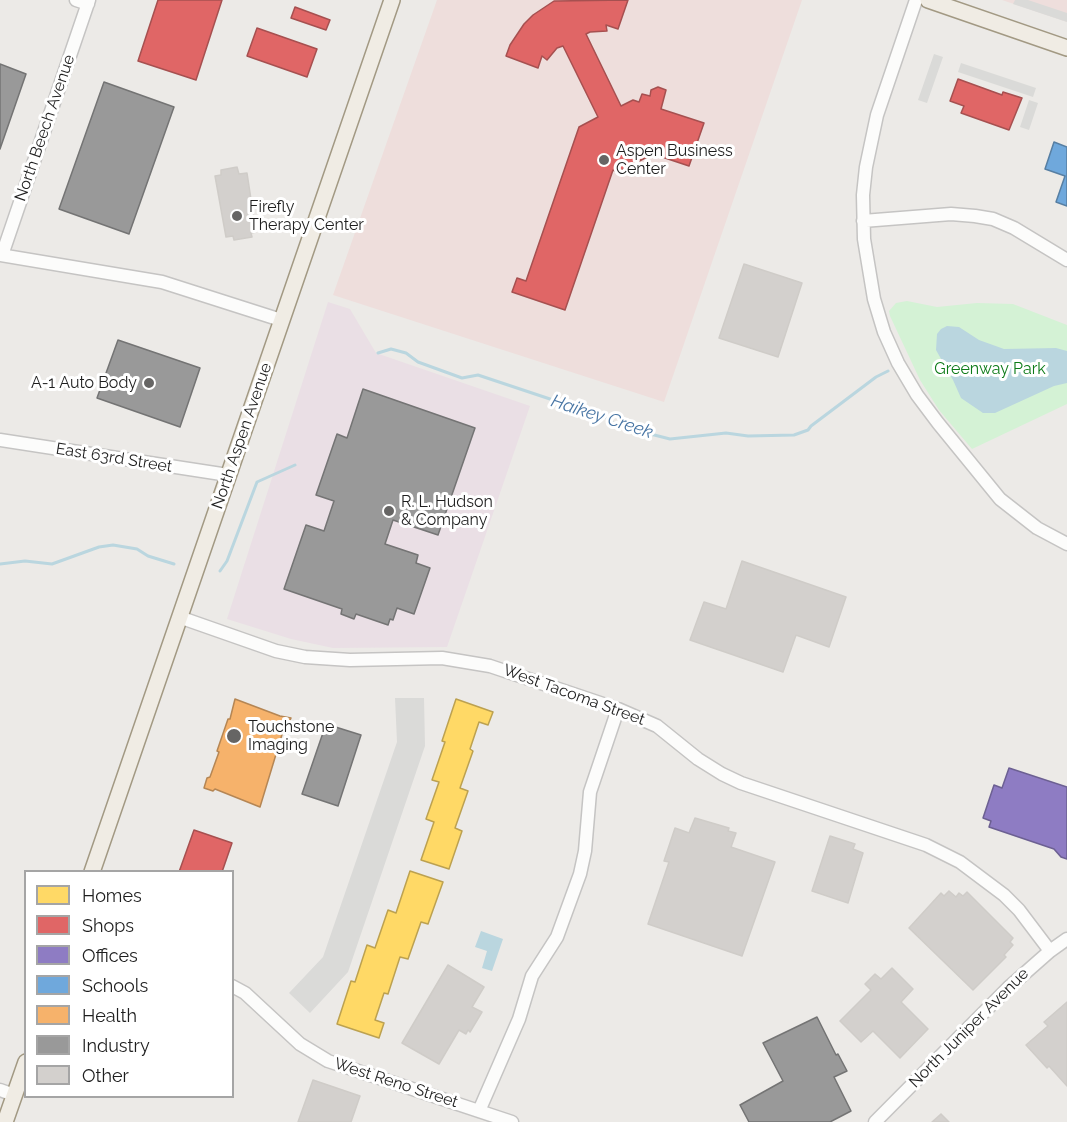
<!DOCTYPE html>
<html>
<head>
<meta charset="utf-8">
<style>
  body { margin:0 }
  #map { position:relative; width:1067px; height:1122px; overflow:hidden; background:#eceae7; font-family:Raleway,sans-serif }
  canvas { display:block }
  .legend { position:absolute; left:24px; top:870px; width:210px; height:228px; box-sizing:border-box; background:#fff; border:2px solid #a5a5a5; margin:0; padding:8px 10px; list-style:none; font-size:18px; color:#1e1e1e }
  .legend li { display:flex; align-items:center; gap:12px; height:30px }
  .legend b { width:30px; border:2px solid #a5a5a5 }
</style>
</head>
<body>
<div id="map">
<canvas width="1067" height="1122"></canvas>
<ul class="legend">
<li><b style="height:16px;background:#ffd966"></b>Homes</li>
<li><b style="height:16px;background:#e06666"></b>Shops</li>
<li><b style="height:16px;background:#8e7cc3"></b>Offices</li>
<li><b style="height:16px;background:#6fa8dc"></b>Schools</li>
<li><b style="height:16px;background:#f6b26b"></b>Health</li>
<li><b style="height:16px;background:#999"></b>Industry</li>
<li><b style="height:16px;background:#d3d0cd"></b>Other</li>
</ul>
</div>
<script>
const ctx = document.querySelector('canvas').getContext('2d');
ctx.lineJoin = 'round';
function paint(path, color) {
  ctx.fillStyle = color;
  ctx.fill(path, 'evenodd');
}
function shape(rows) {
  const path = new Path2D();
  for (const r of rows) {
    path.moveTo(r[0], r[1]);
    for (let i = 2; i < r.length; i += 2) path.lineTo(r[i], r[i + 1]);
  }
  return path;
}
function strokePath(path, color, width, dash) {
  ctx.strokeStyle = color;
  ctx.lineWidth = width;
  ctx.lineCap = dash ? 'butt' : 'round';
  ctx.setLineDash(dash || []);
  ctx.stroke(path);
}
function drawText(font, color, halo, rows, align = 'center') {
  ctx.font = font + ' Raleway,sans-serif';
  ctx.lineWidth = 6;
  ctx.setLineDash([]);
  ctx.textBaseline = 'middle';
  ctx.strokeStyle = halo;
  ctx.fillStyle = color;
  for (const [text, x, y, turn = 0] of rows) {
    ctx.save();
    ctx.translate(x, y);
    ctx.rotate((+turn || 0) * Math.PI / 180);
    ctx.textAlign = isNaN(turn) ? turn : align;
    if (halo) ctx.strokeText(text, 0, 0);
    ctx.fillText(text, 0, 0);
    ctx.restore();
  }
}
paint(shape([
  [437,0,802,0,664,402,333,295],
  [1002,0,1067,0,1067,22]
]), '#eededc');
paint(shape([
  [328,302,350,309,376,353,530,406,447,647,333,648,291,639,227,619]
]), '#eadfe5');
paint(shape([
  [1015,0,1028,0,1067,13,1067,22,1013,4],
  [934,54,943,57,927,103,918,100],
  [961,63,1036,88,1033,97,958,72],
  [1029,100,1038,103,1029,130,1020,127],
  [395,698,424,698,425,746,348,972,310,1013,289,993,323,957,397,742]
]), '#dadad8');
paint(shape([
  [907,301,937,307,977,303,1013,304,1067,325,1067,404,972,449,939,410,920,380,890,316,889,311,896,303]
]), '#d4f2d5');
paint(shape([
  [947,326,959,327,979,340,1004,349,1056,348,1067,351,1067,383,1054,386,995,413,983,413,961,398,953,380,936,350,937,334,941,329],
  [481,931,503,939,492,971,482,968,487,951,475,947]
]), '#bad6df');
const homes = shape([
  [456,699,493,712,488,725,479,722,470,749,473,751,460,788,468,791,455,828,462,831,449,869,421,860,434,822,426,819,439,782,432,780,445,742,442,741,456,699],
  [410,871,443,882,428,924,421,922,408,959,400,957,388,994,384,993,375,1020,384,1023,379,1038,337,1024,351,981,355,982,367,945,375,948,388,910,396,913,410,871]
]);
paint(homes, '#ffd966');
strokePath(homes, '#bca150', 1.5);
const shops = shape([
  [158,0,222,0,196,80,138,61,158,0],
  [628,0,618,29,606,25,607,31,590,32,586,34,621,106,633,100,639,102,642,94,650,96,651,90,658,87,666,90,661,109,704,123,689,166,653,154,618,172,613,170,565,310,512,292,517,278,526,281,579,127,598,117,563,46,557,48,547,60,542,56,538,68,506,56,510,45,524,24,533,15,554,1,628,0],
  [295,7,330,20,326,30,291,18,295,7],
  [257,28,317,49,307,77,247,56,257,28],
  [958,79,1002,95,1003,92,1022,98,1009,130,961,113,964,106,950,101,958,79],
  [194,830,232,843,222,872,179,872,194,830]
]);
paint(shops, '#e06666');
strokePath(shops, '#a65050', 1.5);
const offices = shape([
  [1009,768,1067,787,1067,859,1061,857,1054,849,989,827,991,821,983,818,994,785,1002,788,1009,768]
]);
paint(offices, '#8e7cc3');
strokePath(offices, '#6c6092', 1.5);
const schools = shape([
  [1054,142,1067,147,1067,206,1056,202,1065,176,1045,169,1054,142]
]);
paint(schools, '#6fa8dc');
strokePath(schools, '#577fa3', 1.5);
const health = shape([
  [235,699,280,716,291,718,287,727,284,728,260,807,215,789,213,791,204,788,207,778,210,777,219,752,217,751,228,719,230,719,235,699]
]);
paint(health, '#f6b26b');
strokePath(health, '#b58654', 1.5);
const industry = shape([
  [0,64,26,74,0,149,0,64],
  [104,82,174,107,129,234,59,209,104,82],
  [118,340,200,368,180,427,97,398,118,340],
  [363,389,475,428,438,535,393,520,385,544,418,555,416,563,430,568,414,614,397,608,393,620,390,619,388,625,356,614,354,619,341,614,342,609,284,589,306,525,324,531,334,501,316,495,337,434,347,438,363,389],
  [326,724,361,735,338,806,302,794,326,724],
  [817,1017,836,1055,838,1054,847,1071,834,1077,851,1111,830,1122,749,1122,740,1105,783,1081,763,1043,817,1017]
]);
paint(industry, '#999');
strokePath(industry, '#747474', 1.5);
strokePath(shape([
  [378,353,391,349,406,353,418,362,462,378,478,375,607,418,615,425,670,439,726,433,748,436,794,435,808,430,811,426,876,377,888,371],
  [0,564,25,561,52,564,99,547,113,545,137,549,148,556,174,564],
  [220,571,227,561,257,482,295,465]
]), '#bad6df', 3);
const building = shape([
  [237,167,239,174,247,173,256,232,251,233,252,237,234,240,233,236,226,237,215,176,221,175,221,170,237,167],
  [744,264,802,283,778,357,719,338,744,264],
  [742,561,846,597,829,647,796,635,783,672,690,640,704,602,726,609,742,561],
  [695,818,729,828,728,831,736,833,731,847,775,862,742,956,648,924,669,862,664,861,675,828,689,833,695,818],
  [830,836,855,844,853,849,863,853,848,903,812,891,830,836],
  [949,891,956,897,959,893,963,896,967,892,1013,938,1010,942,1013,945,1004,955,1006,957,973,990,909,928,941,893,944,896,949,891],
  [448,965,484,987,472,1007,482,1012,470,1032,468,1030,466,1034,459,1030,439,1064,402,1043,448,965],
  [892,968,913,989,901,1002,928,1029,900,1058,873,1031,861,1042,840,1021,871,990,865,984,875,974,881,979,892,968],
  [1067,1002,1067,1086,1049,1066,1047,1068,1026,1045,1048,1026,1044,1022,1067,1002],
  [313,1080,360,1096,351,1122,298,1122,313,1080],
  [941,1114,949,1122,932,1122,941,1114]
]);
paint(building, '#d3d0cd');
strokePath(building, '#cfccc8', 1.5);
const minor = shape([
  [76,0,88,4],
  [916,0,877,115,866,167,863,195,864,239,874,299,884,332,898,363,917,395,938,423,1000,499,1037,528,1067,544],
  [863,221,951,214,975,216,993,219,1014,228,1067,260],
  [0,255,162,282,281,320],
  [2,255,89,0],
  [0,440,228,475],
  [179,617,276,651,305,657,350,660,442,658,490,666,618,709,657,726,698,759,722,774,741,783,926,845,960,862,1004,895,1019,910,1050,951],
  [232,986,245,993,300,1044,328,1061,512,1122],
  [0,1090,14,1095],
  [479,1111,519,1019,532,976,557,937,580,874,585,851,590,792,618,709],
  [875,1122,1008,988,1050,951,1067,939]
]);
const major = shape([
  [928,0,1067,48],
  [92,872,392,0],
  [5,1122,26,1062]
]);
strokePath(minor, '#c5c4c3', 15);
strokePath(major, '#a29983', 18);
strokePath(minor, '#fcfcfb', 12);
strokePath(major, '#f0ece4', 15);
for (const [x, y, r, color] of [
  [604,160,6,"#666564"],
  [237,216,6,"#666564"],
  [149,383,6,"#666564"],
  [389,511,6,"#666564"],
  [234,736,8,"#666564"]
]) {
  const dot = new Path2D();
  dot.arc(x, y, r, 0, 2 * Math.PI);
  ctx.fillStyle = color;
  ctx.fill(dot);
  strokePath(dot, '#fff', 2);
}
drawText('16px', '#1e1e1e', '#fff', [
  ["North Beech Avenue",45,128,-71],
  ["North Aspen Avenue",242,436,-71],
  ["East 63rd Street",114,458,9],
  ["West Tacoma Street",574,695,20],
  ["North Juniper Avenue",969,1028,-45],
  ["West Reno Street",396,1083,18]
]);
drawText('16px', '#1e1e1e', '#fff', [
  ["Aspen Business",616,151],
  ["Center",616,169],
  ["Firefly",249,207],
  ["Therapy Center",249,225],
  ["A-1 Auto Body",137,383,"right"],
  ["R. L. Hudson",401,502],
  ["& Company",401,520],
  ["Touchstone",248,727],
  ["Imaging",248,745]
], 'left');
drawText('16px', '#0d7b18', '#fff', [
  ["Greenway Park",990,369]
]);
drawText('italic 18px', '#4875a4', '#fff', [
  ["Haikey Creek",602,417,18]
]);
</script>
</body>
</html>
